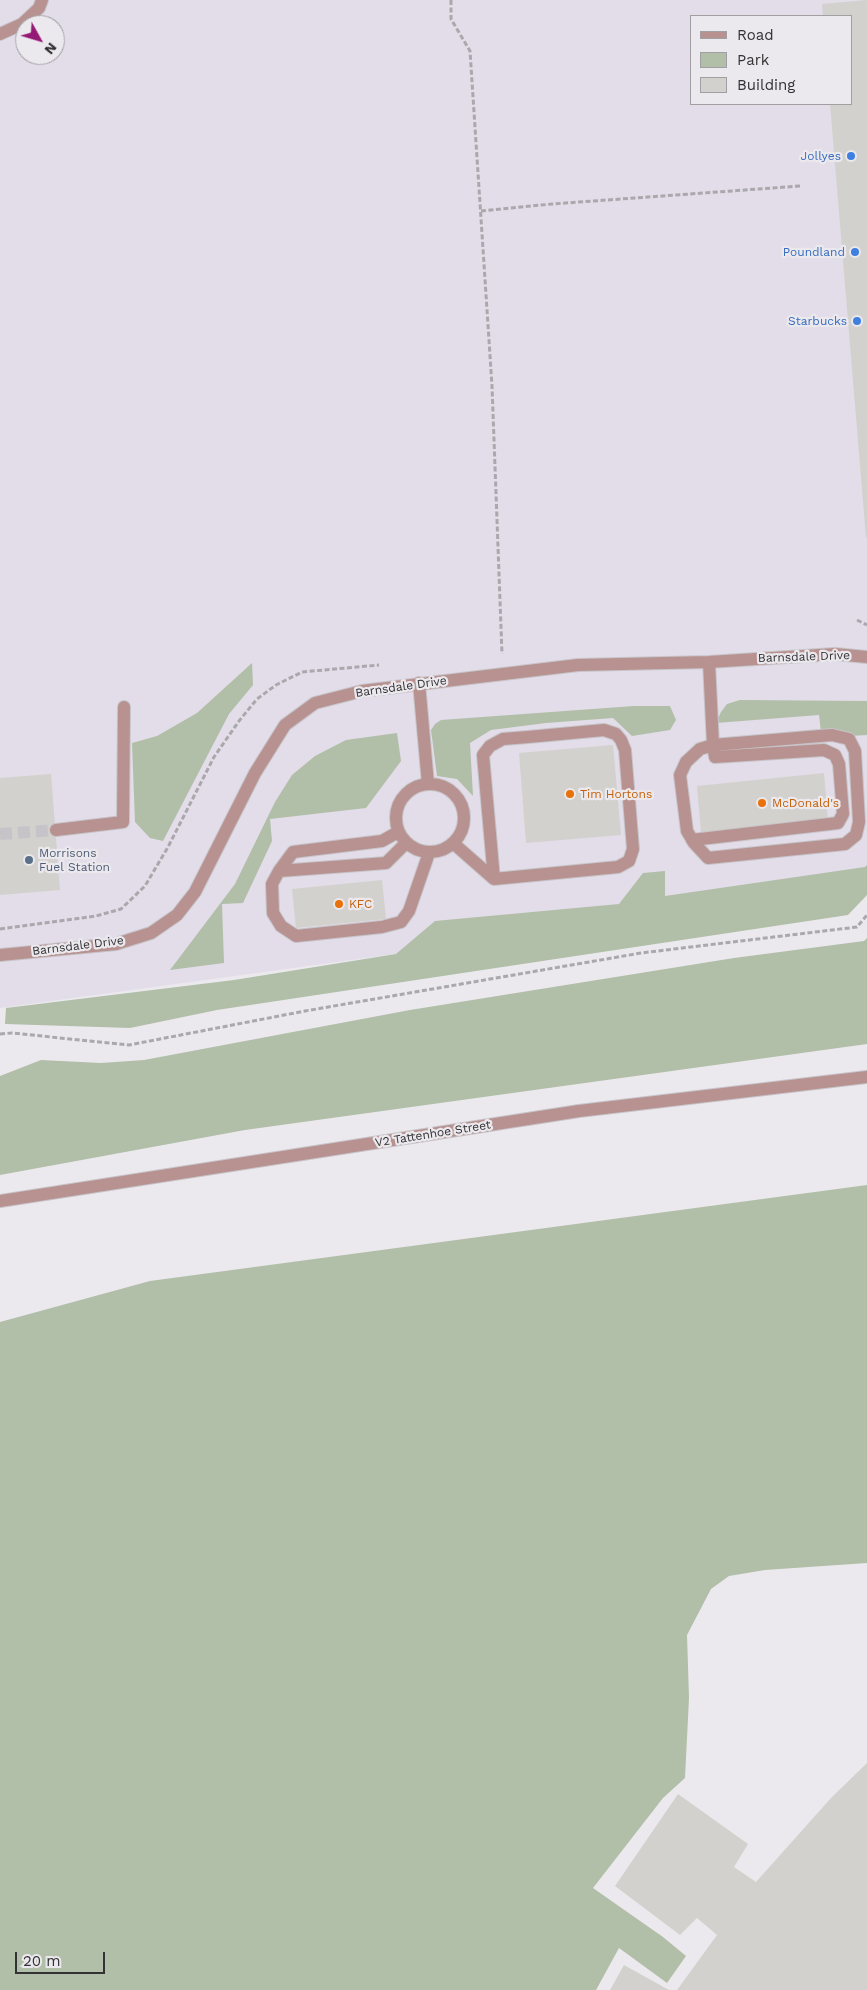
<!DOCTYPE html>
<html>
<head>
<meta charset="utf-8">
<style>
  body { margin:0 }
  #map { position:relative; width:867px; height:1990px; overflow:hidden; background:#ece9ee; font-family:"Work Sans",sans-serif }
  canvas { display:block }
  .legend { position:absolute; left:690px; top:15px; width:162px; height:90px; box-sizing:border-box; background:#ece9ee; border:1px solid #a29fa3; margin:0; padding:6px 9px; list-style:none; font-size:15px; color:#323133 }
  .legend li { display:flex; align-items:center; gap:10px; height:25px }
  .legend b { width:25px; border:1px solid #a29fa3 }
  .north { position:absolute; left:15px; top:15px; width:50px; height:50px; box-sizing:border-box; background:#ece9ee; border:1px solid #a29fa3; border-radius:50%; rotate:129deg; font-size:14px; font-weight:700; line-height:20px; text-align:center; color:#323133 }
  .north::after { content:''; display:block; margin:auto; width:18px; height:22px; background:#941a75; clip-path:polygon(50% 0,100% 100%,50% 72%,0 100%) }
  .scale { position:absolute; left:15px; top:1952px; width:90px; height:22px; box-sizing:border-box; border:2px solid #323133; border-top:0; padding-left:6px; font-size:15px; line-height:18px; white-space:nowrap; color:#323133; -webkit-text-stroke:4px #ece9ee; paint-order:stroke }
</style>
</head>
<body>
<div id="map">
<canvas width="867" height="1990"></canvas>
<ul class="legend">
<li><b style="height:6px;background:#b79290"></b>Road</li>
<li><b style="height:14px;background:#b1bea8"></b>Park</li>
<li><b style="height:14px;background:#d3d1cd"></b>Building</li>
</ul>
<div class="north">N</div>
<div class="scale">20 m</div>
</div>
<script>
const ctx = document.querySelector('canvas').getContext('2d');
ctx.lineJoin = 'round';
function paint(path, color) {
  ctx.fillStyle = color;
  ctx.fill(path, 'evenodd');
}
function shape(rows) {
  const path = new Path2D();
  for (const r of rows) {
    if (r.length === 3) {
      path.moveTo(r[0] + r[2], r[1]);
      path.arc(r[0], r[1], r[2], 0, 2 * Math.PI);
      continue;
    }
    path.moveTo(r[0], r[1]);
    for (let i = 2; i < r.length; i += 2) path.lineTo(r[i], r[i + 1]);
  }
  return path;
}
function strokePath(path, color, width, dash) {
  ctx.strokeStyle = color;
  ctx.lineWidth = width;
  ctx.lineCap = dash ? 'butt' : 'round';
  ctx.setLineDash(dash || []);
  ctx.stroke(path);
}
function drawText(font, color, halo, rows, align = 'center') {
  ctx.font = font + ' "Work Sans",sans-serif';
  ctx.lineWidth = 4.5;
  ctx.setLineDash([]);
  ctx.textBaseline = 'middle';
  ctx.strokeStyle = halo;
  ctx.fillStyle = color;
  for (const [text, x, y, turn = 0] of rows) {
    ctx.save();
    ctx.translate(x, y);
    ctx.rotate((+turn || 0) * Math.PI / 180);
    ctx.textAlign = isNaN(turn) ? turn : align;
    if (halo) ctx.strokeText(text, 0, 0);
    ctx.fillText(text, 0, 0);
    ctx.restore();
  }
}
paint(shape([
  [0,0,867,0,867,884,396,954,0,1008],
  [691,16,851,16,851,104,691,104],
  [25,25,55,25,55,55,25,55]
]), '#e2dde8');
paint(shape([
  [252,663,253,685,229,714,163,841,150,838,135,822,132,743,157,736,197,713],
  [740,700,867,701,867,735,849,736,821,732,819,715,716,723,721,712,727,704],
  [634,706,670,706,676,720,670,730,632,736,613,718,546,723,491,730,470,743,473,796,457,779,437,776,431,730,435,724,441,720],
  [397,733,401,761,366,808,270,819,272,841,243,903,222,904,224,963,170,970,235,884,275,802,292,775,315,756,346,740],
  [867,865,867,895,848,915,217,1010,130,1028,5,1024,6,1008,234,980,396,954,435,921,619,904,643,873,665,871,665,896,865,867],
  [867,938,867,1044,245,1130,0,1175,0,1076,41,1060,101,1063,144,1060,410,1010,734,958,864,941],
  [867,1185,867,1563,765,1570,729,1576,711,1589,687,1635,689,1698,685,1778,663,1798,593,1888,663,1937,686,1956,667,1983,619,1948,596,1990,0,1990,0,1322,150,1281]
]), '#b1bea8');
paint(shape([
  [867,0,867,537,866,537,830,104,851,104,851,16,823,16,822,4],
  [613,745,621,835,526,843,519,753],
  [824,773,828,821,701,833,697,786],
  [51,774,60,890,0,895,0,778],
  [382,880,386,919,296,928,292,889],
  [867,1763,867,1990,677,1990,717,1935,697,1918,680,1935,615,1886,678,1794,748,1844,734,1867,756,1882,831,1798],
  [624,1965,669,1990,610,1990]
]), '#d3d1cd');
strokePath(shape([
  [0,834,56,830]
]), '#c7c4c9', 12, [12, 6]);
const minor = shape([
  [0,34,22,24,39,8,42,0],
  [419,683,428,784],
  [832,735,849,739,855,751,859,822,856,835,845,844,708,858,694,843,687,831,680,775,686,762,700,749,713,745,832,735],
  [430,818,34],
  [56,830,123,822,124,707],
  [692,840,838,823,843,814,839,764,835,755,824,750,715,757,713,745,709,662],
  [406,843,386,863,279,871,272,884,273,913,281,926,296,936,382,927,401,922,409,911,429,853],
  [453,843,494,879,618,867,629,861,633,849,625,750,621,740,616,734,604,730,528,737,503,739,490,746,483,755,494,879],
  [279,871,293,852,382,841,398,832],
  [0,955,116,944,151,933,177,915,195,892,255,773,285,725,315,703,362,691,578,665,709,662,835,654,867,657],
  [0,1201,579,1111,867,1077]
]);
strokePath(minor, '#c7c4c9', 14);
strokePath(shape([
  [451,0,451,19,470,51,492,386,502,654],
  [481,211,552,204,800,186],
  [857,620,867,625],
  [0,929,96,916,121,909,145,886,168,847,214,757,239,721,257,699,276,685,302,672,379,665],
  [0,1034,12,1033,129,1045,305,1011,641,953,857,927,867,915]
]), '#aaa8ac', 3, [5, 2.5]);
strokePath(minor, '#b79290', 12);
for (const [x, y, r, color] of [
  [851,156,5,"#3f7fe0"],
  [855,252,5,"#3f7fe0"],
  [857,321,5,"#3f7fe0"],
  [570,794,5,"#e8710a"],
  [762,803,5,"#e8710a"],
  [29,860,5,"#5c6f8a"],
  [339,904,5,"#e8710a"]
]) {
  const dot = new Path2D();
  dot.arc(x, y, r, 0, 2 * Math.PI);
  ctx.fillStyle = color;
  ctx.fill(dot);
  strokePath(dot, '#ece9ee', 2);
}
drawText('12px', '#366cbe', '#ece9ee', [
  ["Jollyes",841,156],
  ["Poundland",845,252],
  ["Starbucks",847,321]
], 'right');
drawText('12px', '#323133', '#ece9ee', [
  ["Barnsdale Drive",804,657,-2],
  ["Barnsdale Drive",401,687,-8],
  ["Barnsdale Drive",78,946,-7],
  ["V2 Tattenhoe Street",433,1134,-9]
]);
drawText('12px', '#c56008', '#ece9ee', [
  ["Tim Hortons",580,794],
  ["McDonald's",772,803],
  ["KFC",349,904]
], 'left');
drawText('12px', '#4e5e75', '#ece9ee', [
  ["Morrisons",39,853],
  ["Fuel Station",39,867]
], 'left');
</script>
</body>
</html>
